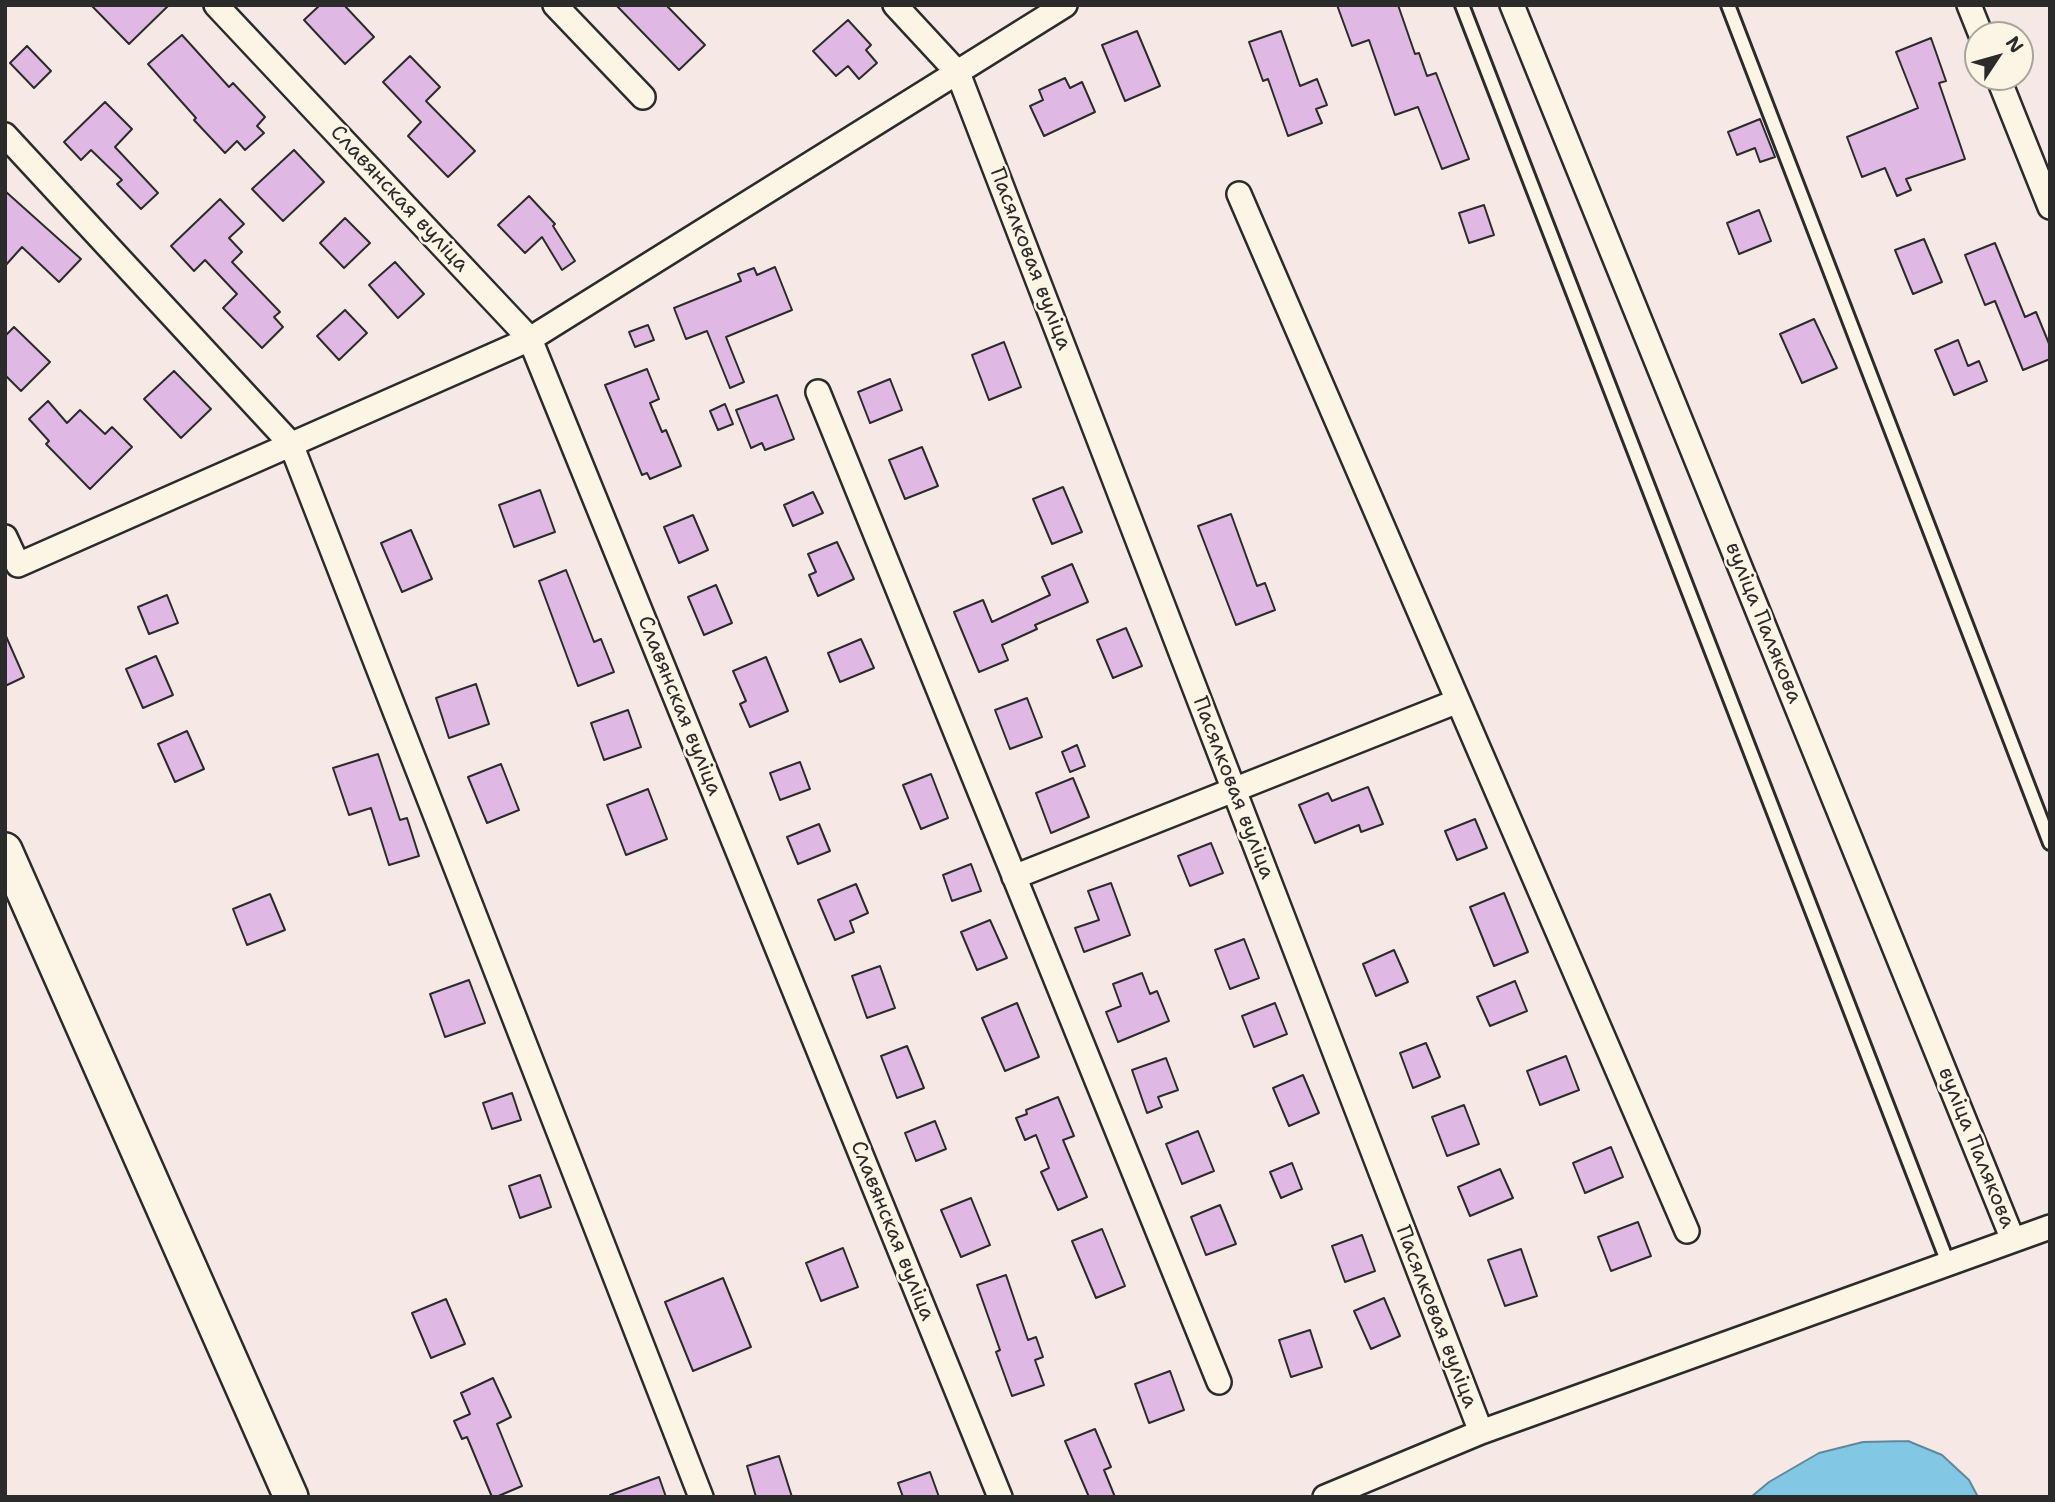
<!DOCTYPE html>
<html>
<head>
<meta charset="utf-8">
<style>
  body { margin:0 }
  #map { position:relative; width:2055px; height:1502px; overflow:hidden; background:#f6e9e5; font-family:"Shantell Sans",sans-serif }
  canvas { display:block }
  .frame { position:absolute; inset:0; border:7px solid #2b2b2b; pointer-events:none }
  .north { position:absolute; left:1964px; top:21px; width:70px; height:70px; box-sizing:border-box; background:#fcf5e5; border:2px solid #a8a49b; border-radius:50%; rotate:54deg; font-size:19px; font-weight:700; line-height:28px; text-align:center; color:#2b2b2b }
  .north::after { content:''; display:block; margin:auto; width:24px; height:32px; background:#2b2b2b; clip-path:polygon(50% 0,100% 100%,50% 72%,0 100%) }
</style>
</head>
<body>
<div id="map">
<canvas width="2055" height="1502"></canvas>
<div class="frame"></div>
<div class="north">N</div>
</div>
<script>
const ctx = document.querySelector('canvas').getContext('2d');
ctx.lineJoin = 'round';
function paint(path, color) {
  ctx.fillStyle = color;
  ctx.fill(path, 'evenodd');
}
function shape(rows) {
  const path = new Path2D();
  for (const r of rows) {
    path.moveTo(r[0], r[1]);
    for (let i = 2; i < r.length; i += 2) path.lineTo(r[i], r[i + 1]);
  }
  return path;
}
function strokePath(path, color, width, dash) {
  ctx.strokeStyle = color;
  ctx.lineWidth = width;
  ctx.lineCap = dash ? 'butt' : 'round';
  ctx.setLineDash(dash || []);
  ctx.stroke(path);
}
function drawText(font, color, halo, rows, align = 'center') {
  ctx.font = font + ' "Shantell Sans",sans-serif';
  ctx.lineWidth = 5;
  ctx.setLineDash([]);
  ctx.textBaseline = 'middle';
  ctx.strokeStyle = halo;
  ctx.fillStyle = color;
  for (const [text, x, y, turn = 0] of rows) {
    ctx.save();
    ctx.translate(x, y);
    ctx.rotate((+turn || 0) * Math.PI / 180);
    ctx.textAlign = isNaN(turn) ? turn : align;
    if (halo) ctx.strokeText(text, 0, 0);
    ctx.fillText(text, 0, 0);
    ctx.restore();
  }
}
const water = shape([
  [1908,1441,1942,1455,1969,1480,1978,1497,1751,1497,1769,1482,1819,1453,1863,1442,1908,1441]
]);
paint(water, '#82c7e4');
strokePath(water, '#5f899a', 2);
const building = shape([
  [91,5,169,5,129,44,91,5],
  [320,5,344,5,374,37,345,64,304,20,320,5],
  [616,5,666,5,705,45,679,70,616,5],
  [1337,5,1398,5,1415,54,1419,53,1427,76,1436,73,1469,159,1442,169,1418,107,1395,115,1369,40,1352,46,1337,5],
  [848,20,871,45,866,50,877,63,859,79,848,66,836,76,813,51,848,20],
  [1137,31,1160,86,1125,101,1102,45,1137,31],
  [1281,31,1300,86,1317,79,1327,105,1316,109,1322,123,1288,136,1268,79,1263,81,1249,42,1281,31],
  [182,35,229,87,233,83,265,117,257,126,264,133,245,150,237,141,225,153,194,120,196,118,148,64,182,35],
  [1931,38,1946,81,1939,83,1965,159,1906,179,1911,190,1897,196,1885,168,1862,177,1847,137,1918,108,1896,52,1931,38],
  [27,46,51,71,34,88,10,63,27,46],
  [410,56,440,87,426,101,475,151,448,177,408,136,421,122,383,82,410,56],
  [1065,78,1070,88,1082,82,1095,112,1044,136,1030,106,1043,100,1039,90,1065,78],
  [105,102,132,129,115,147,158,193,141,209,117,184,122,180,91,150,81,160,64,142,105,102],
  [1760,119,1775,157,1760,162,1755,148,1737,155,1728,132,1760,119],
  [294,150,324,182,283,221,252,189,294,150],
  [5,191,81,259,59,282,22,247,5,266,5,191],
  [529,196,555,224,553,226,575,261,562,270,542,237,525,253,498,225,529,196],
  [220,199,244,224,229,238,242,252,232,262,280,312,274,317,283,327,262,348,223,308,237,294,205,260,194,271,171,246,220,199],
  [1484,205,1494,235,1469,243,1459,213,1484,205],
  [1759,210,1771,241,1739,254,1727,223,1759,210],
  [345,218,370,243,344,268,320,243,345,218],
  [1924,239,1942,282,1913,294,1895,250,1924,239],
  [1995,243,2025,317,2036,312,2050,346,2050,359,2023,370,1995,301,1985,305,1965,255,1995,243],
  [395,262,424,294,398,318,369,285,395,262],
  [775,267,792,310,726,337,744,382,730,388,707,331,686,339,674,308,741,281,738,274,754,268,757,275,775,267],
  [345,310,367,333,339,360,317,336,345,310],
  [1814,319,1837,368,1802,383,1780,334,1814,319],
  [648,325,654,340,635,347,629,332,648,325],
  [14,327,50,362,21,391,5,375,5,336,14,327],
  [1958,340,1968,366,1979,361,1987,381,1954,395,1935,350,1958,340],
  [1004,342,1021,387,989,400,972,355,1004,342],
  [647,369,659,399,650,403,662,432,666,430,681,466,650,479,647,473,642,475,605,385,647,369],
  [174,371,211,409,181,438,144,399,174,371],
  [890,379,902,410,870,423,858,392,890,379],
  [777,395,794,439,765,450,762,443,751,448,736,410,777,395],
  [48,401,67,423,80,410,105,434,112,427,132,447,90,489,46,444,49,441,29,419,48,401],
  [725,404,733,424,718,430,710,411,725,404],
  [922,447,938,486,905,499,889,460,922,447],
  [1063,487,1082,532,1052,544,1033,499,1063,487],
  [540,490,555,532,514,547,499,505,540,490],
  [813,492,823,513,793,526,784,505,813,492],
  [1231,514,1257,586,1265,583,1275,610,1236,625,1198,526,1231,514],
  [693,515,708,550,679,563,664,527,693,515],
  [411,530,432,579,402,592,381,543,411,530],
  [837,542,854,579,818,596,809,575,816,572,808,554,837,542],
  [1072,564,1088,602,1035,625,1037,629,1002,645,1008,660,979,672,954,612,983,600,992,622,1050,595,1042,577,1072,564],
  [566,570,594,642,601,639,614,672,578,686,539,581,566,570],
  [716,585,732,623,704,635,688,597,716,585],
  [167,595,178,623,149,634,138,607,167,595],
  [1126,628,1142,666,1113,678,1097,640,1126,628],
  [5,634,24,677,5,686,5,634],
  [861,639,874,668,840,682,828,653,861,639],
  [156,656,173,695,143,708,126,669,156,656],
  [766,657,788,711,750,727,740,704,746,701,733,671,766,657],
  [476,684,489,724,449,738,436,698,476,684],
  [1027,698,1042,737,1010,749,995,710,1027,698],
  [628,710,641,747,604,760,591,723,628,710],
  [187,731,204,769,175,782,158,744,187,731],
  [1077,745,1085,766,1070,772,1062,752,1077,745],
  [378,754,400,820,407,818,419,856,389,865,371,808,349,815,333,768,378,754],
  [800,762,810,789,780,800,770,773,800,762],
  [501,764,519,810,487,823,468,777,501,764],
  [931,774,948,818,921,829,903,785,931,774],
  [1073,778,1089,817,1051,833,1036,793,1073,778],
  [1368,787,1383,824,1361,832,1359,825,1315,843,1299,805,1328,793,1332,801,1368,787],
  [648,789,667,839,626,855,607,805,648,789],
  [1475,819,1487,848,1457,860,1445,831,1475,819],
  [819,824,830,851,798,864,787,837,819,824],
  [1211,843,1223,873,1190,886,1178,856,1211,843],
  [971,864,981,891,952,901,943,875,971,864],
  [1111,883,1130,935,1084,952,1075,928,1099,920,1088,891,1111,883],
  [856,884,868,913,850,921,854,932,835,940,818,900,856,884],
  [1504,893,1528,952,1494,966,1470,907,1504,893],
  [270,894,285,930,247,945,233,909,270,894],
  [990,920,1007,958,977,970,961,932,990,920],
  [1244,939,1259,978,1230,989,1215,950,1244,939],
  [1394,950,1408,982,1376,996,1363,964,1394,950],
  [880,966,895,1008,867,1018,852,976,880,966],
  [1142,973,1150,994,1157,991,1169,1021,1118,1042,1106,1012,1121,1006,1113,984,1142,973],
  [469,980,485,1023,445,1037,430,994,469,980],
  [1515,981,1527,1011,1490,1026,1477,997,1515,981],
  [1017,1003,1039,1057,1005,1071,982,1018,1017,1003],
  [1275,1003,1287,1034,1254,1047,1242,1016,1275,1003],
  [1426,1043,1440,1077,1413,1088,1400,1053,1426,1043],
  [907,1046,924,1088,897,1098,881,1056,907,1046],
  [1566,1056,1579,1090,1540,1105,1527,1071,1566,1056],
  [1166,1058,1178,1090,1158,1097,1162,1107,1147,1113,1132,1070,1166,1058],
  [1303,1075,1319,1113,1289,1126,1273,1088,1303,1075],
  [512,1093,521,1120,492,1129,483,1103,512,1093],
  [1058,1097,1074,1136,1063,1140,1087,1197,1058,1210,1041,1172,1049,1168,1036,1135,1025,1140,1016,1118,1027,1114,1026,1110,1058,1097],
  [1464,1105,1479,1144,1447,1156,1432,1117,1464,1105],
  [935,1121,946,1149,916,1161,905,1133,935,1121],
  [1198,1131,1214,1171,1182,1184,1166,1144,1198,1131],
  [1611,1147,1623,1177,1585,1193,1573,1163,1611,1147],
  [1292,1163,1302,1189,1281,1198,1270,1172,1292,1163],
  [1500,1169,1513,1198,1470,1216,1458,1187,1500,1169],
  [540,1175,551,1207,520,1218,509,1186,540,1175],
  [971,1198,990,1245,961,1257,941,1210,971,1198],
  [1220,1205,1236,1244,1206,1255,1191,1217,1220,1205],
  [1638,1222,1651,1256,1611,1271,1598,1237,1638,1222],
  [1102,1229,1125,1286,1096,1298,1072,1241,1102,1229],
  [1362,1235,1375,1271,1345,1282,1332,1246,1362,1235],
  [843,1248,858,1287,821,1301,806,1263,843,1248],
  [1521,1249,1537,1296,1505,1306,1488,1260,1521,1249],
  [1006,1275,1028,1340,1036,1337,1043,1357,1035,1360,1044,1385,1012,1396,996,1352,1000,1350,977,1285,1006,1275],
  [723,1278,751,1347,693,1371,665,1302,723,1278],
  [1384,1298,1400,1336,1371,1349,1354,1311,1384,1298],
  [446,1299,465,1344,431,1358,412,1313,446,1299],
  [1310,1330,1322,1367,1291,1377,1279,1340,1310,1330],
  [1170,1371,1184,1410,1149,1423,1135,1384,1170,1371],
  [493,1378,511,1417,497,1424,522,1486,496,1497,492,1497,467,1437,462,1439,454,1421,470,1414,461,1393,493,1378],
  [1095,1429,1111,1467,1104,1470,1115,1497,1089,1497,1065,1441,1095,1429],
  [779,1456,792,1497,756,1497,747,1466,779,1456],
  [930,1472,939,1497,903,1497,898,1483,930,1472],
  [659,1477,666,1497,610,1497,610,1495,659,1477]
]);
paint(building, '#dfb9e3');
strokePath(building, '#2b2b2b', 2);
const lane = shape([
  [1462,5,1948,1263],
  [1728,5,2050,843]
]);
const street = shape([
  [216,5,530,339,1000,1497],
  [555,5,643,97],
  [895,5,958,73,1481,1432,1325,1497],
  [1512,5,2013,1240],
  [1969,5,1981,35],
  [1998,77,2050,207],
  [5,135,291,444,701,1497],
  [1239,194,1687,1231],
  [818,392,1219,1382],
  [5,537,18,565,530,339,1065,5],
  [1014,877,1458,701],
  [1481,1432,2050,1227]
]);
const secondary = shape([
  [5,850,291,1497]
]);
strokePath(lane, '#2b2b2b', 18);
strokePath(street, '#2b2b2b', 28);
strokePath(secondary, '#2b2b2b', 38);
strokePath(lane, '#fcf5e5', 12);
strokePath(street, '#fcf5e5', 23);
strokePath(secondary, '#fcf5e5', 33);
drawText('21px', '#2b2b2b', '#fcf5e5', [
  ["Славянская вуліца",399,199,47],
  ["Пасялковая вуліца",1030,259,69],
  ["вуліца Палякова",1763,623,68],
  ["Славянская вуліца",679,706,68],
  ["Пасялковая вуліца",1233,788,69],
  ["вуліца Палякова",1976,1148,68],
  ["Славянская вуліца",892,1231,68],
  ["Пасялковая вуліца",1436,1317,69]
]);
</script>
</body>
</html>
